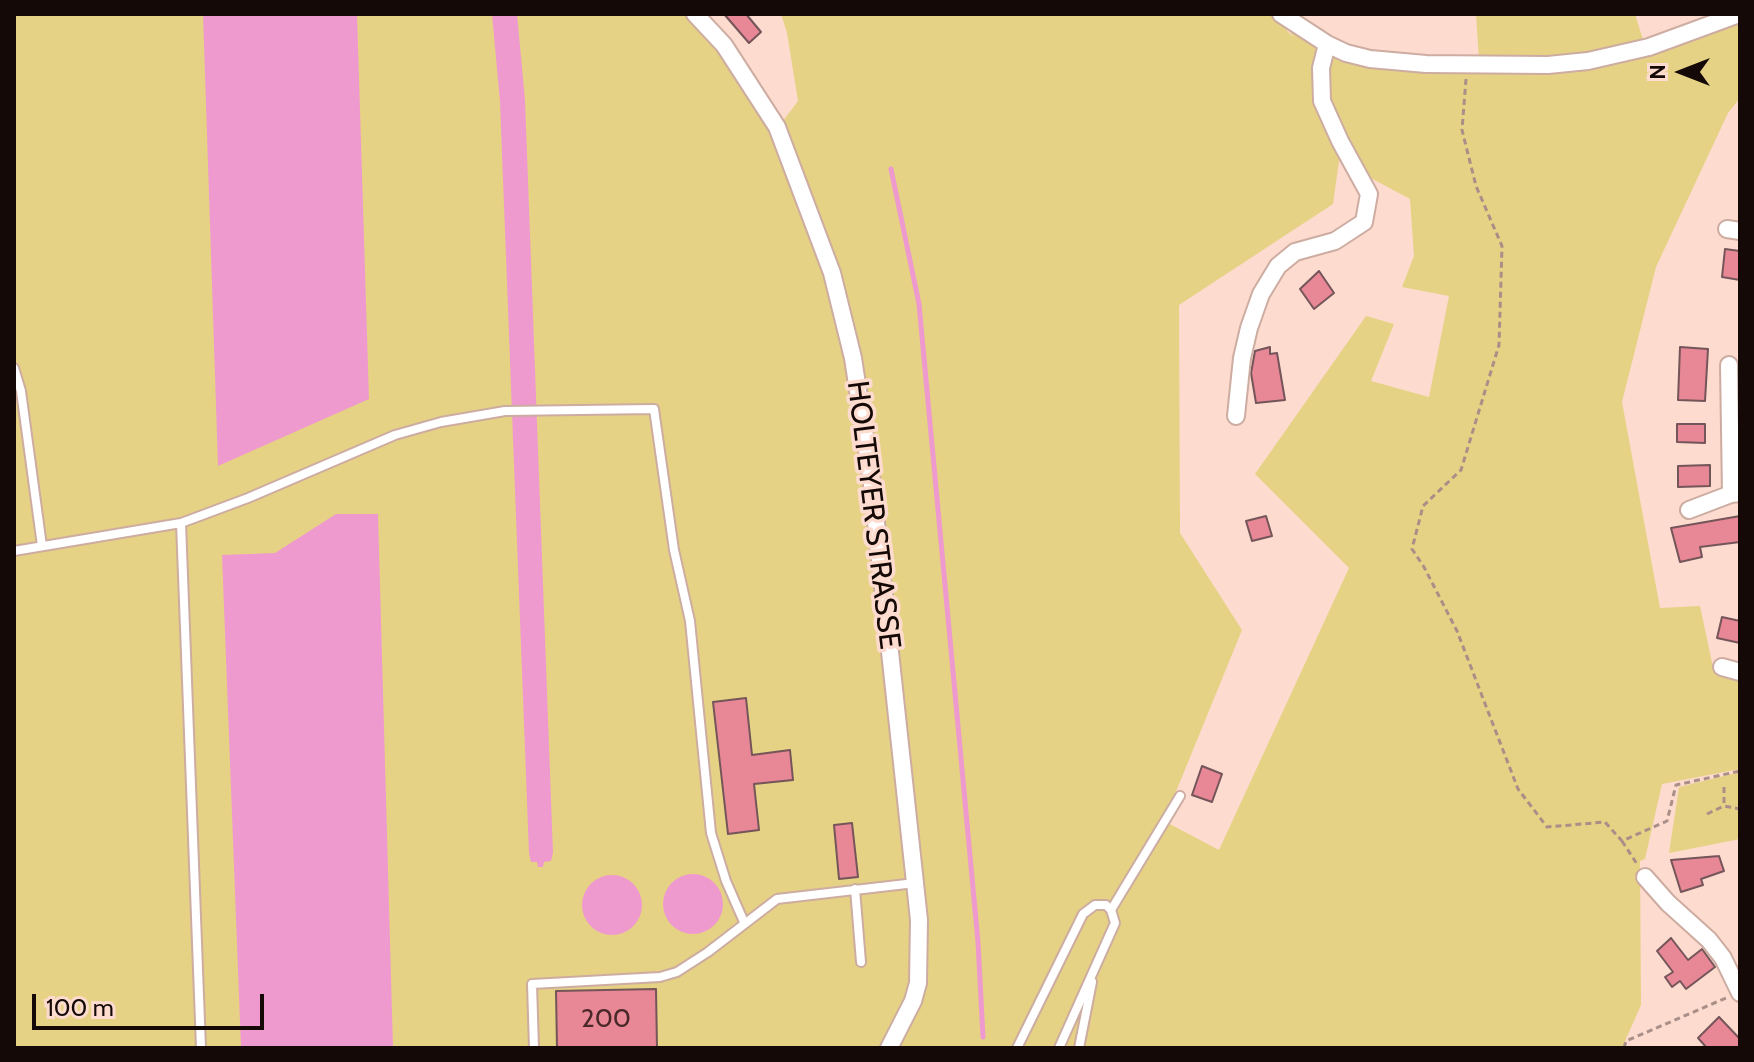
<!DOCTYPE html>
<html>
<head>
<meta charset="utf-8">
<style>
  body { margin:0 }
  #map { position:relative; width:1754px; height:1062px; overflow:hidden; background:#fddbcf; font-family:Cabin,sans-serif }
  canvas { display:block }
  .frame { position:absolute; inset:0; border:16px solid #140906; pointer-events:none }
  .north { position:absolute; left:1642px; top:32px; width:80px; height:80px; -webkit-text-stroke:6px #fddbcf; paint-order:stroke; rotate:270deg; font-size:22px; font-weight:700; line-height:32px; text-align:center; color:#140906 }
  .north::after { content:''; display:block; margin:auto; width:28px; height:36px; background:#140906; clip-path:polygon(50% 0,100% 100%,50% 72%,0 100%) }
  .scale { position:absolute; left:32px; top:994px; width:232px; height:36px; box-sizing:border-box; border:4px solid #140906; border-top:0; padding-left:10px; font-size:24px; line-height:28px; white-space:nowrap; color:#140906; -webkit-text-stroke:6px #fddbcf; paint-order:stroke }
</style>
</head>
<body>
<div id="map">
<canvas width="1754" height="1062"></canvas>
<div class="frame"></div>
<div class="north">N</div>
<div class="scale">100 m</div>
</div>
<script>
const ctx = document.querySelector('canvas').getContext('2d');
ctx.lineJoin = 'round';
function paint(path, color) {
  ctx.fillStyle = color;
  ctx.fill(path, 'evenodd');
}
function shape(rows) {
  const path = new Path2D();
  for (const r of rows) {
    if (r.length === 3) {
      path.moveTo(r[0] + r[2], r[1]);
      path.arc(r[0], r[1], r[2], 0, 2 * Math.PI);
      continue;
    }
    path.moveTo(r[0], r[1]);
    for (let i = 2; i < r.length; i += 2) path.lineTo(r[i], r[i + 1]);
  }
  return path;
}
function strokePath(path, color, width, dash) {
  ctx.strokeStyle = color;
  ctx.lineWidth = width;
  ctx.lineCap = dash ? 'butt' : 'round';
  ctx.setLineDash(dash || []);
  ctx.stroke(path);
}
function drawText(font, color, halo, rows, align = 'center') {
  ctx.font = font + ' Cabin,sans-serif';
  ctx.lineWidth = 7;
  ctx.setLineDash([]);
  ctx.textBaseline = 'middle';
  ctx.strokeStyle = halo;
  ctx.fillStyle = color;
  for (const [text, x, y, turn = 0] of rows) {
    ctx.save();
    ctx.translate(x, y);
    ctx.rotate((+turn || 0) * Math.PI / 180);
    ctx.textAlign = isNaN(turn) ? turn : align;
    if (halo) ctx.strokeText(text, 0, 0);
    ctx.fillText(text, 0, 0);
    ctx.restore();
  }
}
paint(shape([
  [14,14,693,14,775,129,830,284,857,410,915,954,909,999,885,1048,14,1048],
  [781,14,1271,14,1294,38,1283,21,1339,54,1547,67,1740,16,1740,98,1728,113,1656,267,1622,402,1660,608,1700,606,1714,672,1740,677,1740,769,1662,784,1645,859,1640,861,1641,1005,1622,1048,893,1048,922,985,858,357,780,125,798,101,787,33],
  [1339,161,1410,199,1414,256,1402,287,1449,296,1429,397,1371,381,1394,324,1366,316,1255,474,1349,568,1219,850,1164,821,1242,630,1180,533,1179,305,1333,204],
  [1476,14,1635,14,1644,43,1588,59,1479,60],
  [1740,772,1740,839,1669,853,1679,787]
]), '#e6d284');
paint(shape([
  [203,14,357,14,369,399,218,466],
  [492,14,517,14,525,100,553,853,551,861,544,862,543,867,538,867,537,862,531,862,529,853,500,102],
  [336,514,378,514,393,1048,241,1048,222,555,275,553],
  [693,904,30],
  [612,905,30]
]), '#ef9ace');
strokePath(shape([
  [891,169,919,304,978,942,983,1037]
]), '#ef9ace', 5);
const building = shape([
  [724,14,746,14,761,32,749,43,724,14],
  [1725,249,1740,251,1740,280,1722,277,1725,249],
  [1319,271,1334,293,1314,309,1300,289,1319,271],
  [1270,347,1270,354,1277,353,1285,400,1256,403,1251,373,1255,351,1270,347],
  [1680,347,1708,349,1705,401,1678,400,1680,347],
  [1677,424,1705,424,1705,443,1677,442,1677,424],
  [1710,465,1710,486,1678,487,1678,466,1710,465],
  [1266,516,1272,536,1252,541,1246,521,1266,516],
  [1740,516,1740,542,1700,547,1702,557,1680,562,1671,528,1740,516],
  [1722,617,1740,621,1740,643,1717,638,1722,617],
  [746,698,752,755,790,750,793,780,754,784,759,830,728,834,713,702,746,698],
  [1202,766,1222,774,1212,802,1192,795,1202,766],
  [852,823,858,877,839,879,834,825,852,823],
  [1719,856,1724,871,1701,879,1703,885,1681,892,1671,860,1719,856],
  [1671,938,1688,960,1702,949,1715,967,1686,989,1680,981,1672,987,1665,977,1673,972,1657,951,1671,938],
  [656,989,657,1048,557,1048,556,991,656,989],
  [1719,1017,1740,1039,1740,1048,1707,1048,1698,1038,1719,1017]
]);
paint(building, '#e88795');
strokePath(building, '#745559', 2);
const service = shape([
  [14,368,21,391,42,546],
  [14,551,181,523],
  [855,889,861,962],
  [1111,910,1180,796],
  [201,1048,181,523,248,498,395,435,441,422,505,411,654,409,674,550,690,621,711,833,726,881,744,922],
  [534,1048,532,984,660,977,677,972,708,952,777,899,915,883],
  [1017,1048,1083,914,1095,905,1106,905,1111,910,1115,923,1059,1048],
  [1079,1048,1092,982]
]);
const minor = shape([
  [695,14,724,45,777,127,832,273,853,358,871,476,919,920,918,983,913,1001,889,1048],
  [1281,14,1327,44,1346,53,1370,59,1426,64,1548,65,1588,61,1649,47,1739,14],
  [1727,229,1740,231],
  [1729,365,1731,494],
  [1236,416,1242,358,1249,328,1261,294,1278,266,1295,252,1335,241,1364,222,1369,194,1340,141,1322,101,1321,68,1327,44],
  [1689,510,1731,494,1740,493],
  [1722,667,1740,672],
  [1645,877,1668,903,1709,940,1723,958,1740,993]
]);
strokePath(service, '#cdaca1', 12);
strokePath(minor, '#cdaca1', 20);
strokePath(shape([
  [1466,79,1462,130,1476,186,1502,246,1499,345,1461,470,1423,506,1412,549,1424,567,1457,631,1518,789,1547,827,1605,822,1622,841,1667,821,1676,785,1740,771],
  [1724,787,1724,806],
  [1707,814,1724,806,1740,809],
  [1622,841,1637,864],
  [1624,1048,1626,1041,1726,998]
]), '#a98f87', 3, [6, 4]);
strokePath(service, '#fff', 8);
strokePath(minor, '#fff', 16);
drawText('26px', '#49282a', null, [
  ["200",606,1019]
]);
drawText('30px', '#140906', '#fddbcf', [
  ["HOLTEYER STRASSE",873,515,83]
]);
</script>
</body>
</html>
